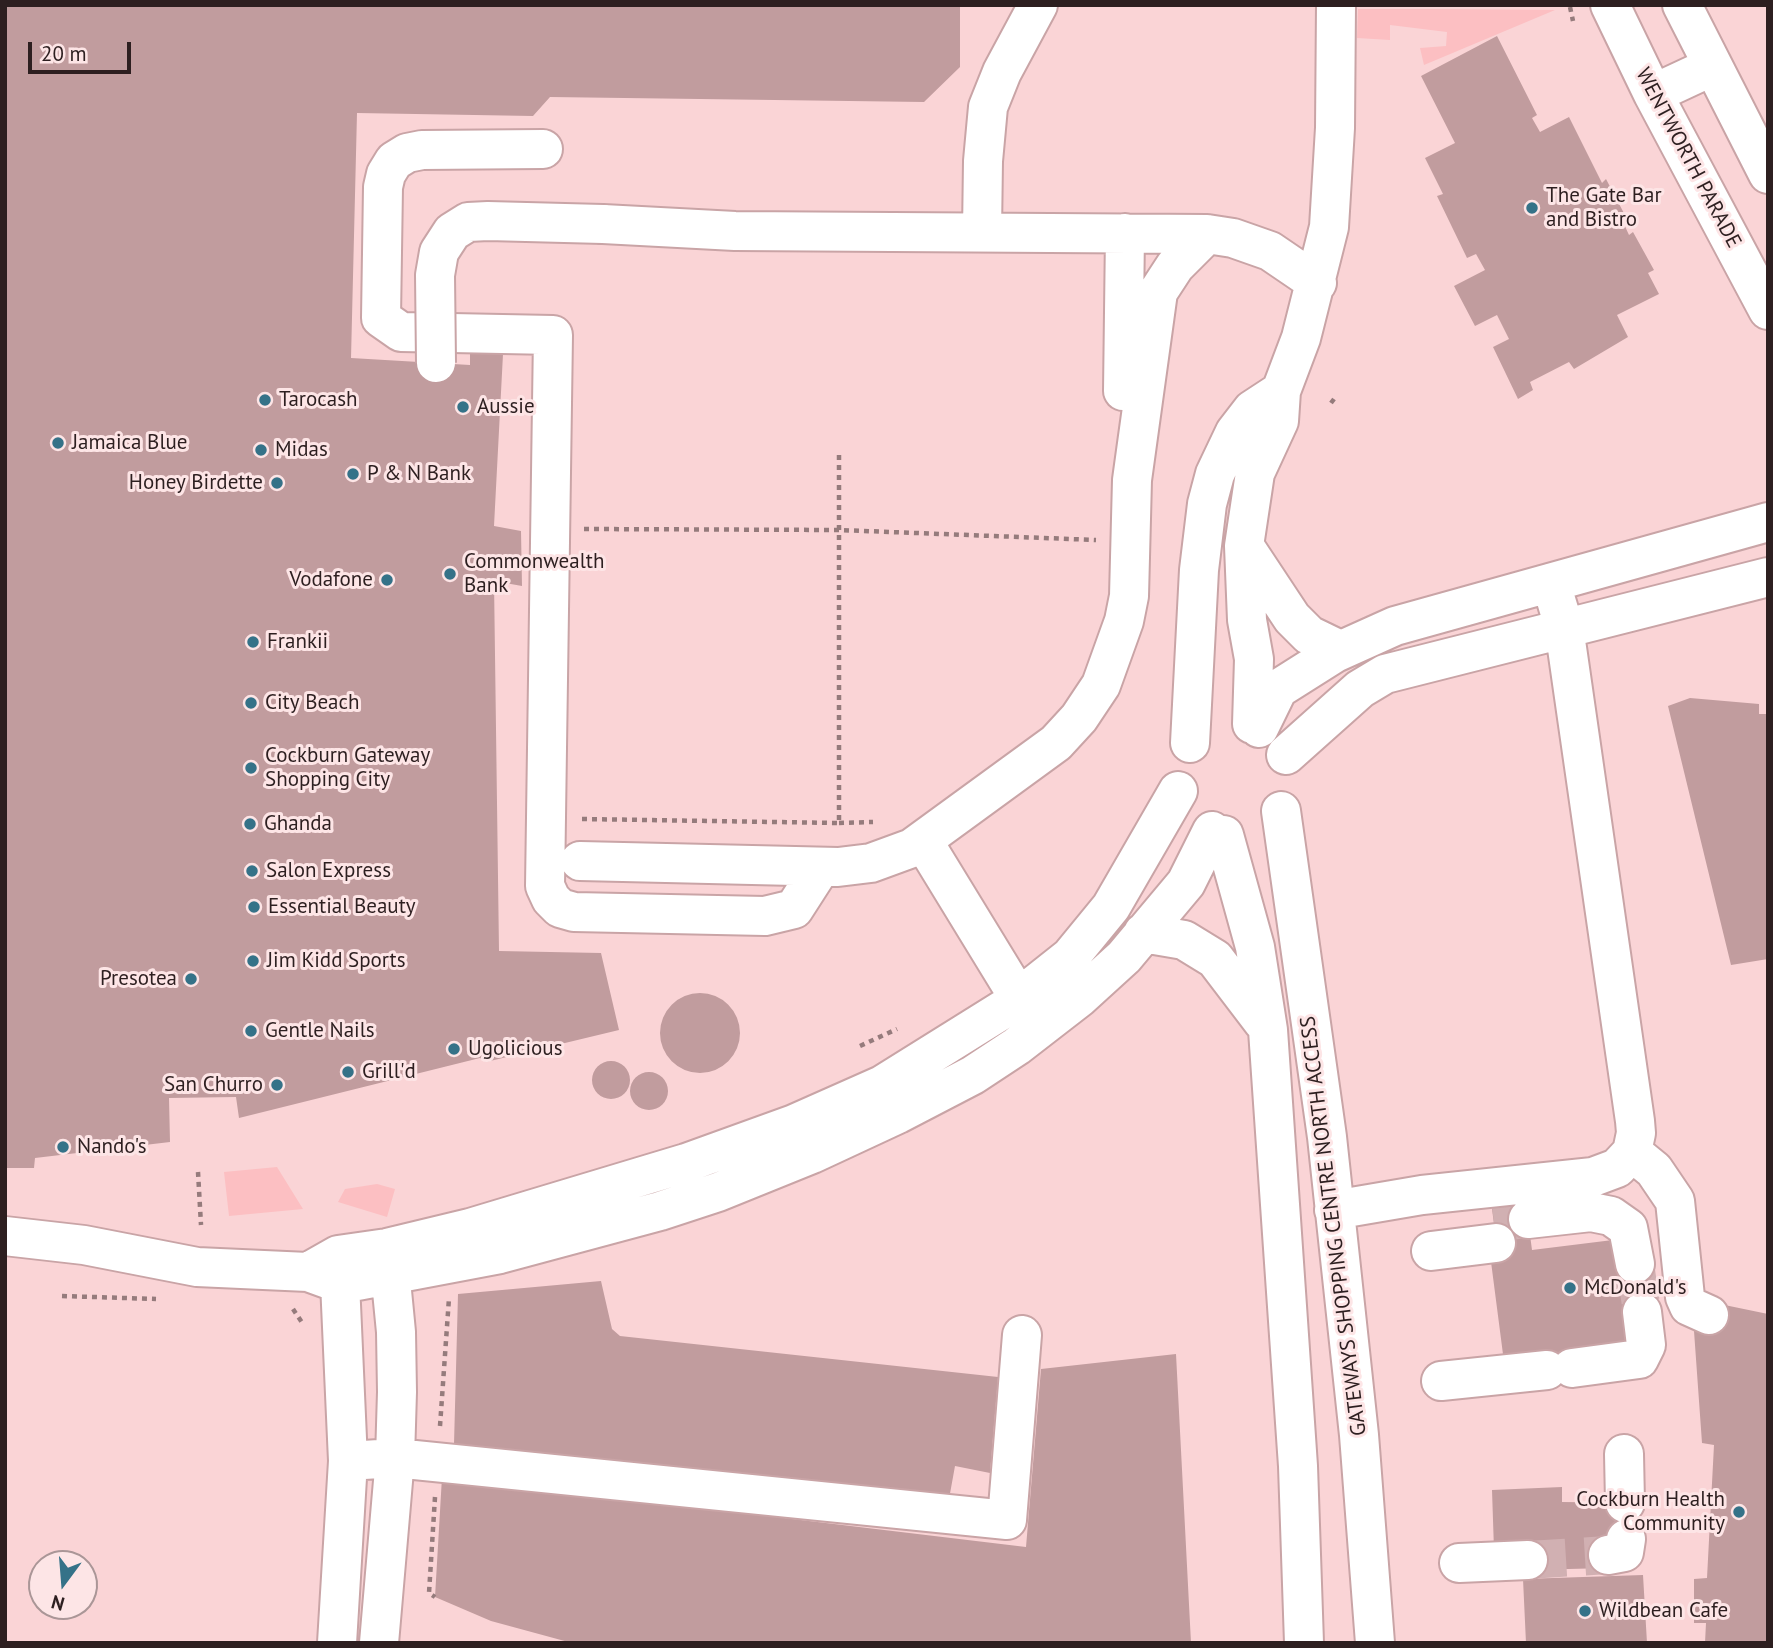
<!DOCTYPE html>
<html>
<head>
<meta charset="utf-8">
<style>
  body { margin:0 }
  #map { position:relative; width:1773px; height:1648px; overflow:hidden; background:#fad4d6; font-family:"PT Sans",sans-serif }
  canvas { display:block }
  .frame { position:absolute; inset:0; border:7px solid #2d1f20; pointer-events:none }
  .north { position:absolute; left:28px; top:1550px; width:70px; height:70px; box-sizing:border-box; background:#fde5e6; border:2px solid #aa9697; border-radius:50%; rotate:196deg; font-size:19px; font-weight:700; line-height:28px; text-align:center; color:#2d1f20 }
  .north::after { content:''; display:block; margin:auto; width:24px; height:32px; background:#357288; clip-path:polygon(50% 0,100% 100%,50% 72%,0 100%) }
  .scale { position:absolute; left:28px; top:42px; width:103px; height:32px; box-sizing:border-box; border:4px solid #2d1f20; border-top:0; padding-left:9px; font-size:21px; line-height:24px; white-space:nowrap; color:#2d1f20; -webkit-text-stroke:5px #fde5e6; paint-order:stroke }
</style>
</head>
<body>
<div id="map">
<canvas width="1773" height="1648"></canvas>
<div class="frame"></div>
<div class="north">N</div>
<div class="scale">20 m</div>
</div>
<script>
const ctx = document.querySelector('canvas').getContext('2d');
ctx.lineJoin = 'round';
function paint(path, color) {
  ctx.fillStyle = color;
  ctx.fill(path, 'evenodd');
}
function shape(rows) {
  const path = new Path2D();
  for (const r of rows) {
    if (r.length === 3) {
      path.moveTo(r[0] + r[2], r[1]);
      path.arc(r[0], r[1], r[2], 0, 2 * Math.PI);
      continue;
    }
    path.moveTo(r[0], r[1]);
    for (let i = 2; i < r.length; i += 2) path.lineTo(r[i], r[i + 1]);
  }
  return path;
}
function strokePath(path, color, width, dash) {
  ctx.strokeStyle = color;
  ctx.lineWidth = width;
  ctx.lineCap = dash ? 'butt' : 'round';
  ctx.setLineDash(dash || []);
  ctx.stroke(path);
}
function drawText(font, color, halo, rows, align = 'center') {
  ctx.font = font + ' "PT Sans",sans-serif';
  ctx.lineWidth = 6;
  ctx.setLineDash([]);
  ctx.textBaseline = 'middle';
  ctx.strokeStyle = halo;
  ctx.fillStyle = color;
  for (const [text, x, y, turn = 0] of rows) {
    ctx.save();
    ctx.translate(x, y);
    ctx.rotate((+turn || 0) * Math.PI / 180);
    ctx.textAlign = isNaN(turn) ? turn : align;
    if (halo) ctx.strokeText(text, 0, 0);
    ctx.fillText(text, 0, 0);
    ctx.restore();
  }
}
paint(shape([
  [1358,9,1431,9,1555,10,1424,65,1420,48,1446,46,1447,32,1390,25,1390,40,1357,38],
  [277,1167,303,1209,229,1216,224,1172],
  [377,1184,395,1189,387,1217,338,1202,345,1189]
]), '#fcbfc2');
paint(shape([
  [5,5,960,5,960,67,924,102,550,97,533,116,357,113,351,358,470,365,470,353,503,354,494,526,521,531,522,586,494,581,499,951,601,953,619,1030,486,1062,480,1058,239,1118,236,1097,169,1098,170,1142,35,1158,34,1168,5,1168],
  [1497,36,1537,115,1532,118,1540,132,1569,117,1602,183,1606,179,1627,219,1623,222,1629,235,1633,232,1654,270,1648,273,1659,294,1617,315,1628,337,1574,369,1569,362,1530,382,1533,390,1518,399,1493,347,1509,339,1497,315,1475,326,1454,286,1485,270,1476,254,1467,258,1437,196,1443,194,1425,158,1455,143,1421,76],
  [1690,698,1759,704,1759,714,1768,714,1768,959,1731,965,1668,706],
  [700,1033,40],
  [611,1080,19],
  [649,1091,19],
  [1526,1205,1532,1250,1621,1239,1644,1264,1649,1310,1636,1348,1504,1362,1490,1254,1498,1254,1492,1209],
  [601,1281,612,1329,620,1336,998,1377,990,1473,955,1466,949,1499,454,1444,458,1294],
  [1710,1302,1768,1314,1768,1643,1705,1643,1706,1623,1694,1623,1694,1579,1707,1578,1714,1445,1702,1443,1694,1331,1707,1332],
  [1176,1354,1191,1643,572,1643,491,1621,435,1597,442,1477,1026,1547,1041,1369],
  [1562,1487,1562,1502,1640,1503,1641,1539,1608,1568,1529,1570,1494,1550,1492,1490],
  [1643,1575,1647,1643,1526,1643,1523,1579]
]), '#c19c9e');
strokePath(shape([
  [1494,1223,1528,1219],
  [1635,1264,1642,1312],
  [1528,1560,1608,1555]
]), '#d1b0b2', 38, [38, 19]);
const minor = shape([
  [1610,5,1653,94,1768,310],
  [1682,5,1768,174],
  [1653,94,1713,66],
  [543,149,422,150,407,153,394,161,386,174,383,187,381,318,401,332,553,335,545,886,551,899,560,908,574,912,765,916,794,909,821,867],
  [603,224,735,231,1207,234,1233,238,1270,251,1317,283],
  [982,232,983,161,988,107,1002,72,1038,5],
  [1123,391,1125,233],
  [1245,547,1292,618,1309,635,1340,650],
  [1252,724,1254,659,1247,620,1244,546,1255,473,1279,421,1281,391,1301,338,1329,227,1335,128,1336,5],
  [1259,728,1278,689,1335,653,1395,626,1768,522],
  [1190,743,1199,570,1207,504,1215,474,1235,432,1252,410,1281,391],
  [1286,755,1360,689,1385,674,1768,577],
  [1281,811,1327,1137,1359,1435,1375,1643],
  [1224,835,1255,947,1268,1030,1298,1466,1304,1643],
  [923,841,1019,998],
  [580,861,838,867,871,863,912,848,1056,743,1079,718,1101,685,1124,621,1129,596,1132,480,1158,292,1175,266,1207,234],
  [1143,933,1184,940,1215,959,1263,1022],
  [1632,1152,1654,1170,1675,1201,1685,1297,1689,1306,1709,1315],
  [1334,1210,1422,1195,1593,1177,1617,1168,1632,1152,1636,1133,1635,1121,1564,627,1551,583],
  [1528,1219,1591,1212,1611,1216,1628,1228,1635,1264],
  [5,1236,84,1245,197,1267,308,1272,341,1284,500,1254,660,1211,718,1192,812,1154,898,1114,973,1075,1017,1046,1079,998,1124,957,1186,883,1212,831],
  [1431,1251,1496,1243],
  [308,1272,338,1255,387,1248,470,1228,686,1163,794,1124,882,1085,1007,1007,1070,957,1111,907,1178,791],
  [1572,1368,1639,1359,1646,1345,1642,1312],
  [1441,1381,1547,1370],
  [1624,1454,1625,1503],
  [348,1461,395,1458,1007,1520,1022,1335],
  [1608,1555,1624,1552,1626,1539],
  [1459,1563,1528,1560],
  [337,1643,348,1461,339,1260],
  [379,1643,395,1458,397,1392,396,1332,388,1250]
]);
strokePath(minor, '#c9a4a6', 42);
strokePath(shape([
  [1570,7,1573,21],
  [1331,403,1334,399],
  [584,529,839,530,1096,540],
  [582,819,839,823,839,450],
  [839,823,873,822],
  [860,1046,897,1029],
  [198,1172,201,1225],
  [62,1296,156,1299],
  [293,1309,303,1324],
  [440,1426,449,1298],
  [435,1497,429,1593,435,1597]
]), '#957b7c', 4.5, [5, 5]);
strokePath(minor, '#fff', 38);
const minorBridge = shape([
  [436,363,435,275,439,252,452,232,468,222,488,221,603,224]
]);
strokePath(minorBridge, '#c9a4a6', 42, []);
strokePath(minorBridge, '#fff', 38);
for (const [x, y, r, color] of [
  [1532,208,7,"#357288"],
  [265,400,7,"#357288"],
  [463,407,7,"#357288"],
  [58,443,7,"#357288"],
  [261,450,7,"#357288"],
  [353,474,7,"#357288"],
  [277,483,7,"#357288"],
  [450,574,7,"#357288"],
  [387,580,7,"#357288"],
  [253,642,7,"#357288"],
  [251,703,7,"#357288"],
  [251,768,7,"#357288"],
  [250,824,7,"#357288"],
  [252,871,7,"#357288"],
  [254,907,7,"#357288"],
  [253,961,7,"#357288"],
  [191,979,7,"#357288"],
  [251,1031,7,"#357288"],
  [454,1049,7,"#357288"],
  [348,1072,7,"#357288"],
  [277,1085,7,"#357288"],
  [63,1147,7,"#357288"],
  [1570,1288,7,"#357288"],
  [1739,1512,7,"#357288"],
  [1585,1611,7,"#357288"]
]) {
  const dot = new Path2D();
  dot.arc(x, y, r, 0, 2 * Math.PI);
  ctx.fillStyle = color;
  ctx.fill(dot);
  strokePath(dot, '#fde5e6', 2.5);
}
drawText('21px', '#2d1f20', '#fde5e6', [
  ["WENTWORTH PARADE",1688,158,62],
  ["GATEWAYS SHOPPING CENTRE NORTH ACCESS",1334,1226,-97]
]);
drawText('21px', '#2d1f20', '#fde5e6', [
  ["The Gate Bar",1546,196],
  ["and Bistro",1546,220],
  ["Tarocash",279,400],
  ["Aussie",477,407],
  ["Jamaica Blue",72,443],
  ["Midas",275,450],
  ["P & N Bank",367,474],
  ["Honey Birdette",263,483,"right"],
  ["Commonwealth",464,562],
  ["Bank",464,586],
  ["Vodafone",373,580,"right"],
  ["Frankii",267,642],
  ["City Beach",265,703],
  ["Cockburn Gateway",265,756],
  ["Shopping City",265,780],
  ["Ghanda",264,824],
  ["Salon Express",266,871],
  ["Essential Beauty",268,907],
  ["Jim Kidd Sports",267,961],
  ["Presotea",177,979,"right"],
  ["Gentle Nails",265,1031],
  ["Ugolicious",468,1049],
  ["Grill'd",362,1072],
  ["San Churro",263,1085,"right"],
  ["Nando's",77,1147],
  ["McDonald's",1584,1288],
  ["Cockburn Health",1725,1500,"right"],
  ["Community",1725,1524,"right"],
  ["Wildbean Cafe",1599,1611]
], 'left');
</script>
</body>
</html>
